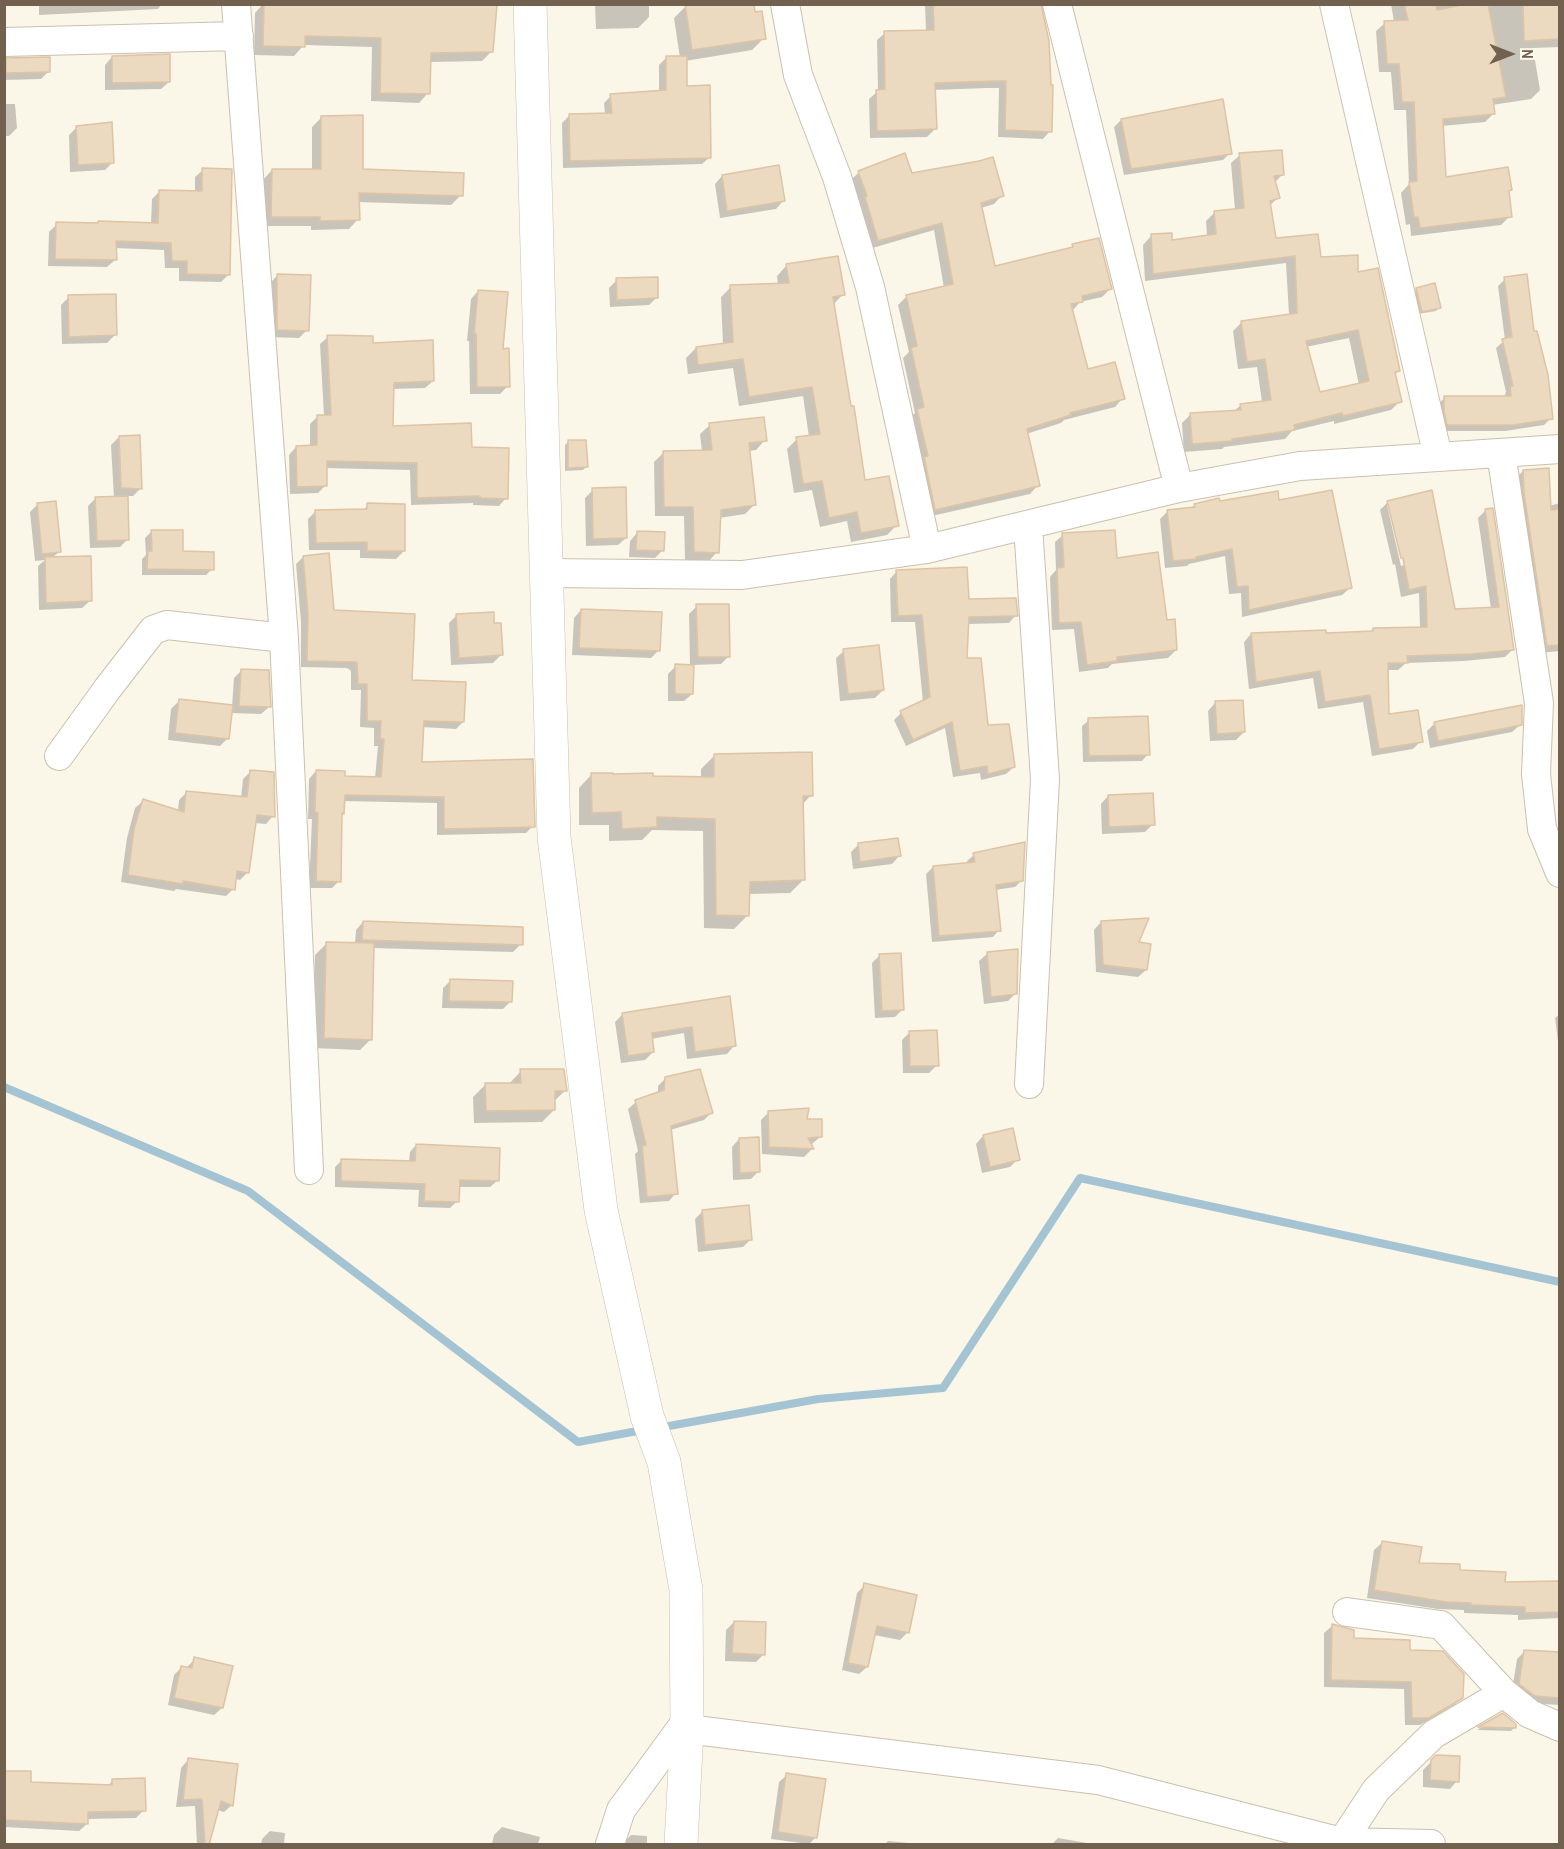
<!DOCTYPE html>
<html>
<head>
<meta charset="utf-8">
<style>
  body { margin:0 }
  #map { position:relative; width:1564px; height:1849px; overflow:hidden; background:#faf6e8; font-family:"Archivo Narrow",sans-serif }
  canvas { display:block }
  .frame { position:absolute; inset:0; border:6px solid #72614e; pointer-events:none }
  .north { position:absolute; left:1480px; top:24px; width:60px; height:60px; -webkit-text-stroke:4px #fdfaee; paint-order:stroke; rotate:90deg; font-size:16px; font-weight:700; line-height:24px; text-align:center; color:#72614e }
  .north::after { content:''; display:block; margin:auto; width:21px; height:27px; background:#72614e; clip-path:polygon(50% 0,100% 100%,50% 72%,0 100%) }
</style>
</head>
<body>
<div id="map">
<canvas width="1564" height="1849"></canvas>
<div class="frame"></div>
<div class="north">N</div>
</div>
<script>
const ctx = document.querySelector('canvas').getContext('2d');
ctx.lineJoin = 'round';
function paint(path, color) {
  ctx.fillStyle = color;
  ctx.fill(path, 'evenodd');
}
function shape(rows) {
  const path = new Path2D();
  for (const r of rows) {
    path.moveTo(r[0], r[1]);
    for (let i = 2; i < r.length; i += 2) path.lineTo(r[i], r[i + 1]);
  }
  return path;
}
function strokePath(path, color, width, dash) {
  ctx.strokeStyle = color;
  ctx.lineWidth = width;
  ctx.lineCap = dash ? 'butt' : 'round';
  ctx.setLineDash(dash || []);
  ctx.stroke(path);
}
paint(shape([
  [39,4,162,4,158,9,39,15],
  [263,4,351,4,492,51,482,61,429,62,428,93,419,103,371,101,372,47,304,45,294,56,254,55,255,13],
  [595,4,649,4,649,17,638,28,596,29],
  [925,4,1040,4,1050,131,1043,139,998,137,999,88,987,88,934,90,935,129,927,137,870,138,869,99,878,91,877,40,885,33,926,32],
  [1391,4,1560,4,1560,47,1533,48,1540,90,1531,99,1492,105,1494,113,1485,122,1442,126,1445,179,1510,216,1501,225,1411,236,1410,224,1406,225,1401,193,1409,184,1406,110,1394,110,1391,72,1379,72,1376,31,1385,23,1394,22],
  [686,6,754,14,764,38,752,50,685,61,686,87,710,157,702,164,563,168,562,123,569,116,605,115,604,103,611,96,659,92,659,65,666,58,680,58,674,18],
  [112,57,169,82,161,89,105,90,105,65],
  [6,60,49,71,41,79,4,80,4,62],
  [4,104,15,104,17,128,9,136,4,136],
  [322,117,362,171,461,195,451,205,358,202,358,219,349,229,311,230,311,226,262,226,263,180,272,170,312,171,312,127],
  [1121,120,1230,153,1223,160,1124,175,1114,127],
  [76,128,113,162,105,170,70,172,69,135],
  [1240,155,1282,175,1274,183,1278,198,1269,206,1275,240,1357,274,1398,371,1394,375,1400,401,1391,410,1334,424,1334,421,1292,431,1285,439,1224,447,1222,449,1184,452,1182,423,1191,414,1234,411,1241,405,1262,402,1257,367,1238,369,1233,331,1242,322,1289,315,1286,263,1145,281,1143,245,1151,236,1171,242,1207,236,1206,221,1215,212,1235,210,1231,163],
  [1349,338,1359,385,1319,394,1306,347],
  [203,170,228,275,221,282,179,281,179,268,165,268,164,250,115,248,115,260,107,267,48,266,49,232,57,224,151,224,152,199,160,191,195,192,195,177],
  [859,172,911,175,1002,195,994,204,981,208,993,268,1069,249,1073,246,1110,289,1102,297,1080,302,1073,310,1087,371,1123,398,1115,407,1064,420,1061,423,1026,434,1038,485,1030,494,927,517,910,418,915,413,903,358,909,352,898,305,907,296,944,288,934,230,869,249,850,181],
  [722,176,783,201,776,209,720,218,715,184],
  [787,265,843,294,833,305,864,482,897,525,887,535,851,542,847,521,820,527,812,490,794,493,787,449,797,439,809,437,803,396,739,406,733,368,688,374,686,358,696,348,723,345,721,297,731,287,778,285,777,276],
  [277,276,307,330,299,338,270,337,269,284],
  [1505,279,1533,333,1551,418,1544,425,1505,431,1441,431,1438,405,1445,397,1504,397,1506,392,1496,348,1505,340,1498,286],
  [617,280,657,297,649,305,610,307,609,288],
  [1417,289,1439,307,1436,311,1418,314,1413,293],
  [478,291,501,350,508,386,500,394,470,394,469,341,467,341,471,299],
  [69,297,115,335,107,343,62,344,61,305],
  [328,337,372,344,433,381,425,388,392,389,392,427,470,448,506,498,499,506,473,505,473,503,411,505,410,470,325,468,326,485,318,493,290,494,289,455,296,447,310,446,310,424,318,416,324,416,320,344],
  [710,425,765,440,756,450,748,451,755,504,745,514,719,518,717,552,708,562,685,561,684,516,655,516,654,462,663,453,702,452,700,434],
  [119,437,140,489,133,496,126,496,128,539,120,547,90,548,88,506,96,498,114,498,111,445],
  [568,442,586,467,583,470,565,471,565,445],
  [1523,471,1549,506,1560,503,1560,651,1540,653,1516,478],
  [593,490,626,538,618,545,586,546,585,498],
  [1278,502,1350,588,1342,595,1242,617,1241,593,1229,594,1225,556,1189,564,1187,566,1165,568,1160,519,1167,512,1190,509,1195,505,1219,503],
  [1388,502,1453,610,1491,609,1478,518,1486,510,1513,649,1505,657,1464,661,1406,663,1398,670,1386,670,1388,716,1421,741,1413,749,1372,756,1363,702,1318,709,1313,678,1249,689,1244,642,1251,634,1370,633,1373,629,1420,628,1419,593,1401,597,1395,564,1393,565,1380,510],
  [1387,505,1390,505,1404,565,1401,566],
  [38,504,60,551,52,558,90,601,82,608,39,610,38,566,45,560,35,561,30,512],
  [368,505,404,551,396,559,360,558,360,550,309,550,308,519,316,511,362,511],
  [151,532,182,553,212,569,206,575,142,575,142,559,146,555,145,538],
  [637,533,663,550,655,558,629,557,630,541],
  [1063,535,1115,560,1166,622,1176,650,1168,658,1112,664,1108,668,1079,672,1074,629,1052,630,1050,577,1056,570,1055,542],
  [303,557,333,612,411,681,463,722,456,729,422,727,420,764,533,826,526,833,437,835,437,803,343,801,343,813,341,815,339,881,332,888,309,888,312,819,308,819,309,779,316,771,344,777,375,778,378,746,374,746,374,728,360,727,361,690,351,690,351,671,347,668,301,667,301,622,296,564],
  [897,571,967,601,1016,615,1009,623,967,624,965,659,987,727,1014,767,1006,774,981,780,980,773,953,777,945,728,906,746,894,720,901,713,923,702,915,622,891,622,890,579],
  [697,606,729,656,721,664,692,665,692,694,684,701,668,701,668,674,676,666,690,666,689,614],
  [581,610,659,650,651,658,572,655,574,618],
  [457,615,493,625,501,655,493,663,451,665,449,623],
  [844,651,883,690,875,698,840,701,836,658],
  [242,670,269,707,261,714,231,713,228,738,220,746,168,740,171,709,179,701,232,707,234,678],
  [1215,703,1244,732,1236,740,1210,741,1208,711],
  [1089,720,1148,754,1142,761,1083,762,1082,726],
  [1435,723,1520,725,1512,732,1430,748,1427,731],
  [714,756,811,795,802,805,803,880,790,893,748,894,747,916,734,929,704,928,703,831,652,830,642,840,609,841,609,825,579,825,579,788,592,774,701,779,701,769],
  [250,772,273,816,266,824,255,823,248,872,240,880,235,879,233,889,226,896,176,889,174,891,121,882,127,838,135,808,143,801,178,812,179,800,186,793,241,798,243,779],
  [1108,796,1153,824,1145,832,1102,834,1101,804],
  [858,845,899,856,892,864,853,869,851,852],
  [974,855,1022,880,1015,887,995,890,999,930,993,937,932,942,926,874,933,867,968,864,967,861],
  [363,922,521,944,513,952,373,948,371,1039,360,1050,313,1048,315,955,326,944,355,944,356,930],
  [1101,922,1137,943,1146,970,1138,977,1096,972,1094,930],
  [987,954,1016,993,1008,1001,984,1004,979,961],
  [880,955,903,1009,895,1017,875,1018,872,963],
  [450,981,511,1001,503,1009,442,1008,443,988],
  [728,998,734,1046,727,1054,687,1059,684,1033,651,1039,653,1052,645,1060,621,1063,615,1022,623,1014],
  [1560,1014,1560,1057,1555,1018],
  [910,1032,937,1065,929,1073,903,1073,902,1040],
  [521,1071,566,1090,553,1102,554,1110,542,1122,474,1123,473,1097,485,1085,509,1084],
  [666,1078,711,1113,704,1120,670,1130,676,1193,669,1201,640,1203,635,1154,638,1151,628,1109,636,1102,658,1094,658,1086],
  [768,1113,806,1121,820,1137,812,1144,810,1145,812,1149,804,1157,762,1154,761,1120],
  [983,1136,1018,1159,1010,1167,982,1173,976,1144],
  [739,1139,759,1171,751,1179,733,1180,732,1147],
  [416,1145,497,1181,490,1187,458,1187,457,1201,450,1208,418,1207,419,1190,335,1187,335,1167,342,1160,409,1162,410,1152],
  [702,1212,751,1239,743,1247,698,1252,695,1219],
  [1382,1543,1417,1564,1459,1572,1504,1584,1560,1582,1560,1618,1518,1620,1518,1615,1464,1613,1464,1610,1438,1609,1367,1598,1374,1550],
  [865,1585,908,1632,900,1640,874,1635,867,1667,859,1674,842,1670,857,1593],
  [734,1622,764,1654,756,1662,725,1661,726,1630],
  [1332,1626,1353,1639,1408,1652,1462,1697,1454,1705,1420,1725,1405,1725,1404,1689,1324,1687,1324,1633],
  [1524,1652,1560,1654,1560,1705,1527,1703,1512,1691,1517,1659],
  [195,1659,222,1708,214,1715,168,1705,174,1675,182,1667,186,1668],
  [1502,1715,1514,1728,1511,1731,1477,1730],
  [1437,1756,1457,1781,1450,1789,1423,1787,1423,1770],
  [188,1760,232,1805,224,1812,217,1810,207,1844,197,1844,195,1806,176,1807,181,1768],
  [4,1772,30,1784,107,1787,113,1780,144,1810,136,1818,87,1819,87,1824,79,1831,4,1827],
  [787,1775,816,1837,809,1844,771,1839,779,1782],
  [502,1827,540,1837,538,1844,492,1844,494,1835],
  [270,1831,285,1833,284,1844,261,1844,262,1839],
  [631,1835,647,1836,647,1844,622,1844],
  [1058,1838,1093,1844,1052,1844],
  [888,1841,919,1844,885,1844]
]), '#0003');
strokePath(shape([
  [4,1087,248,1191,578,1442,643,1430],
  [658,1428,818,1399,943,1388,1080,1178,1560,1282]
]), '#a5c4d3', 8);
const building = shape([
  [264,4,497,5,493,52,431,53,430,94,380,93,381,38,305,36,305,47,263,46,264,4],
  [685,4,754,4,755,12,762,11,766,39,692,50,685,4],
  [933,4,1041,4,1049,41,1051,85,1053,85,1052,132,1005,130,1006,81,996,81,935,83,937,129,877,131,876,90,885,89,884,31,934,30,933,4],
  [1404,4,1436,4,1437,10,1466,4,1488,4,1506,97,1493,99,1495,114,1443,119,1446,177,1508,167,1512,190,1509,191,1512,217,1420,228,1418,217,1414,217,1409,182,1417,181,1414,102,1402,102,1399,64,1387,64,1384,21,1408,20,1404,4],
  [1523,4,1560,4,1560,39,1524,41,1523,4],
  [170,54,170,82,112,83,112,56,170,54],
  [666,56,687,56,687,86,710,85,711,158,570,161,569,114,612,113,610,94,666,90,666,56],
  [50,57,50,72,6,73,6,58,50,57],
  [1223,99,1232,154,1131,169,1121,119,1223,99],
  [363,115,363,169,464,173,463,196,359,193,360,220,320,221,320,217,271,217,272,169,321,169,321,116,363,115],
  [112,122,114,163,78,165,76,126,112,122],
  [1282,150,1284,175,1274,176,1280,198,1270,201,1276,238,1318,234,1321,257,1358,255,1358,272,1378,268,1400,371,1395,372,1402,402,1343,416,1342,413,1294,425,1295,430,1232,439,1232,441,1192,444,1190,413,1241,410,1240,404,1271,400,1265,359,1247,362,1241,321,1297,313,1295,256,1153,274,1151,234,1172,233,1172,240,1216,234,1214,211,1244,208,1239,153,1282,150],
  [1358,330,1369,381,1320,392,1306,341,1358,330],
  [905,153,912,173,979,161,993,157,1004,196,981,203,995,266,1073,247,1072,244,1099,238,1112,289,1082,296,1083,302,1071,304,1088,369,1115,362,1125,399,1070,413,1071,415,1027,429,1040,486,935,510,924,457,928,456,917,409,924,407,911,348,917,346,906,295,953,284,942,223,878,241,865,197,867,196,858,171,905,153],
  [779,165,785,201,727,211,722,175,779,165],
  [202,168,232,169,230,275,187,274,187,261,172,261,171,243,116,241,117,260,55,259,56,222,98,223,98,221,158,223,159,190,202,191,202,168],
  [838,256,845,295,833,297,851,406,854,406,865,480,889,476,899,526,861,533,857,512,829,518,822,481,803,484,796,437,820,434,812,387,749,397,743,359,698,365,696,347,733,342,730,285,789,283,786,264,838,256],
  [277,274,311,275,309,331,277,330,277,274],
  [1527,274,1534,331,1537,331,1548,375,1553,419,1513,425,1447,425,1444,411,1444,396,1511,396,1510,386,1513,386,1502,339,1512,337,1504,277,1527,274],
  [658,277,658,298,617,300,616,278,658,277],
  [1435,283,1441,308,1422,312,1416,288,1435,283],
  [478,290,508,292,503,349,509,348,510,387,477,387,476,334,474,333,478,290],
  [116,294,117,335,69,337,68,295,116,294],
  [327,335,373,336,373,343,433,340,434,381,394,383,393,426,471,423,472,447,509,448,508,499,480,498,480,496,417,498,417,463,327,461,327,486,297,487,296,446,317,445,317,415,331,415,327,335],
  [764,417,767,441,749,443,756,505,721,510,719,553,694,552,693,507,664,507,663,451,712,450,709,423,764,417],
  [140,435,142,489,121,488,119,436,140,435],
  [568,440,586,440,588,467,568,468,568,440],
  [1549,468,1551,510,1560,509,1560,645,1547,646,1524,493,1523,470,1549,468],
  [626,487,627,538,593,539,592,488,626,487],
  [1332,490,1352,588,1249,610,1248,586,1237,587,1232,549,1196,557,1196,559,1173,561,1167,510,1195,507,1194,504,1219,498,1220,501,1278,491,1279,500,1332,490],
  [1432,490,1455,609,1499,607,1485,509,1493,508,1514,650,1472,654,1407,656,1408,663,1388,663,1389,714,1418,710,1423,742,1379,749,1370,695,1325,702,1320,671,1256,682,1251,633,1326,630,1326,633,1373,631,1373,628,1427,627,1426,586,1409,590,1403,558,1401,558,1387,501,1432,490],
  [128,496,129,540,97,541,95,497,128,496],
  [56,501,61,552,42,554,37,503,56,501],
  [367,503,405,504,405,551,367,551,367,542,316,543,315,510,367,509,367,503],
  [151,530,183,530,183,551,214,552,214,570,147,569,148,551,152,551,151,530],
  [1115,530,1117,558,1158,552,1167,620,1175,619,1177,650,1117,657,1117,661,1087,665,1081,622,1059,623,1057,568,1064,567,1062,533,1115,530],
  [637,531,665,532,664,551,636,550,637,531],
  [329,553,334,610,415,614,412,680,466,682,464,722,424,721,422,762,533,759,535,827,444,829,444,797,345,795,344,814,342,813,341,882,316,881,318,813,315,812,316,770,345,771,345,776,381,777,384,739,380,739,381,721,367,721,367,684,358,684,357,663,355,662,307,661,308,614,303,556,329,553],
  [91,556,92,601,46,603,45,557,91,556],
  [967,567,969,599,1016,598,1018,616,969,617,967,658,981,658,988,725,1009,724,1015,767,988,774,987,766,960,771,952,722,913,740,900,711,930,697,922,615,898,616,896,570,967,567],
  [696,604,729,604,730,657,698,657,696,604],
  [581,609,662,612,660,651,579,648,581,609],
  [494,612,494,623,501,623,503,655,459,658,456,614,494,612],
  [879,645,884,690,848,694,843,649,879,645],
  [675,664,694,665,693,694,675,694,675,664],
  [241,669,269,670,271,707,239,706,241,669],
  [179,699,233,705,229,739,175,733,179,699],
  [1243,700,1245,732,1217,734,1215,701,1243,700],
  [1522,705,1522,725,1438,741,1434,722,1522,705],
  [1148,716,1150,755,1089,756,1088,718,1148,716],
  [812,752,813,796,803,796,805,880,750,882,749,916,716,915,715,819,657,817,657,827,622,829,621,812,592,813,591,773,613,773,613,774,653,773,653,776,714,777,714,754,812,752],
  [250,770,274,772,275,817,257,815,249,873,237,871,235,890,183,881,183,884,128,875,134,829,143,799,184,812,186,791,247,797,250,770],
  [1153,793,1155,825,1109,827,1108,795,1153,793],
  [898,838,901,856,860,862,858,843,898,838],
  [1025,842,1023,881,996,885,1001,931,939,936,933,866,975,862,973,853,1025,842],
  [1149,918,1139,942,1151,944,1147,970,1103,965,1101,921,1149,918],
  [363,921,523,927,523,945,362,940,363,921],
  [326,942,374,943,372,1040,324,1038,326,942],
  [1018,949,1017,994,991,997,987,952,1018,949],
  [901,953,904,1010,882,1011,879,954,901,953],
  [450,979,513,981,512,1002,449,1001,450,979],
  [730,996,736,1046,695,1052,692,1027,652,1033,654,1052,628,1056,622,1013,730,996],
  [937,1030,939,1066,910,1066,909,1031,937,1030],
  [520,1069,564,1069,567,1091,555,1091,555,1110,486,1111,485,1083,521,1083,520,1069],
  [700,1069,713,1113,671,1126,678,1194,647,1197,642,1146,646,1145,635,1100,664,1090,665,1077,700,1069],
  [809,1108,807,1119,822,1119,822,1137,808,1138,814,1149,769,1147,768,1111,809,1108],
  [1013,1128,1020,1160,990,1167,983,1135,1013,1128],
  [759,1137,760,1172,740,1173,739,1138,759,1137],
  [416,1144,500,1148,499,1181,460,1180,459,1202,424,1201,425,1184,341,1181,341,1159,415,1161,416,1144],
  [749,1205,752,1240,705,1245,702,1210,749,1205],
  [1382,1541,1422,1547,1419,1563,1460,1564,1460,1570,1506,1572,1505,1582,1560,1581,1560,1612,1525,1613,1525,1607,1471,1605,1471,1603,1446,1602,1374,1590,1382,1541],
  [864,1583,917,1595,909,1633,877,1626,868,1667,848,1663,864,1583],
  [734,1621,766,1622,765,1655,732,1653,734,1621],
  [1332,1624,1354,1630,1354,1638,1410,1640,1410,1650,1443,1651,1464,1674,1463,1698,1429,1718,1412,1718,1411,1682,1331,1680,1332,1624],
  [1524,1650,1560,1652,1560,1698,1535,1696,1519,1684,1524,1650],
  [194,1657,233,1666,223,1708,174,1698,181,1666,192,1668,194,1657],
  [1503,1713,1516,1724,1516,1728,1478,1727,1503,1713],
  [1436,1755,1460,1756,1459,1782,1430,1780,1431,1760,1436,1755],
  [188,1758,238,1764,233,1806,221,1801,209,1845,205,1845,202,1799,183,1800,188,1758],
  [4,1771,31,1771,31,1782,112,1785,112,1779,145,1778,146,1811,88,1812,88,1824,4,1820,4,1771],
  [786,1773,826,1779,817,1838,778,1832,786,1773]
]);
paint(building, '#ebd9c0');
strokePath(building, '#dec4a4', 1.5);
const minor = shape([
  [236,4,284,638,309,1170],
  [785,4,798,75,837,177,870,287,927,549],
  [1057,4,1179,488],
  [1334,4,1438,457],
  [4,42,239,36],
  [1501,453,1539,703,1536,774,1542,829,1560,873],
  [1028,526,1045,779,1029,1084],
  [547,573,742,575,927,549,1179,488,1300,466,1560,449],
  [59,756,108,688,153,630,167,625,284,638],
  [1347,1612,1441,1625,1504,1693],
  [687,1729,1098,1780,1342,1842,1431,1844],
  [1342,1842,1376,1790,1434,1734,1504,1693,1530,1714,1560,1727],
  [610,1844,621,1810,687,1720]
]);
const tertiary = shape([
  [530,4,554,837,601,1210,647,1416,664,1462,686,1590,687,1729,681,1844]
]);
strokePath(minor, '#cbc0af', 30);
strokePath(tertiary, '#cbc0af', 34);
strokePath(minor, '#fff', 28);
strokePath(tertiary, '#fff', 33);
</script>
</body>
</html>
